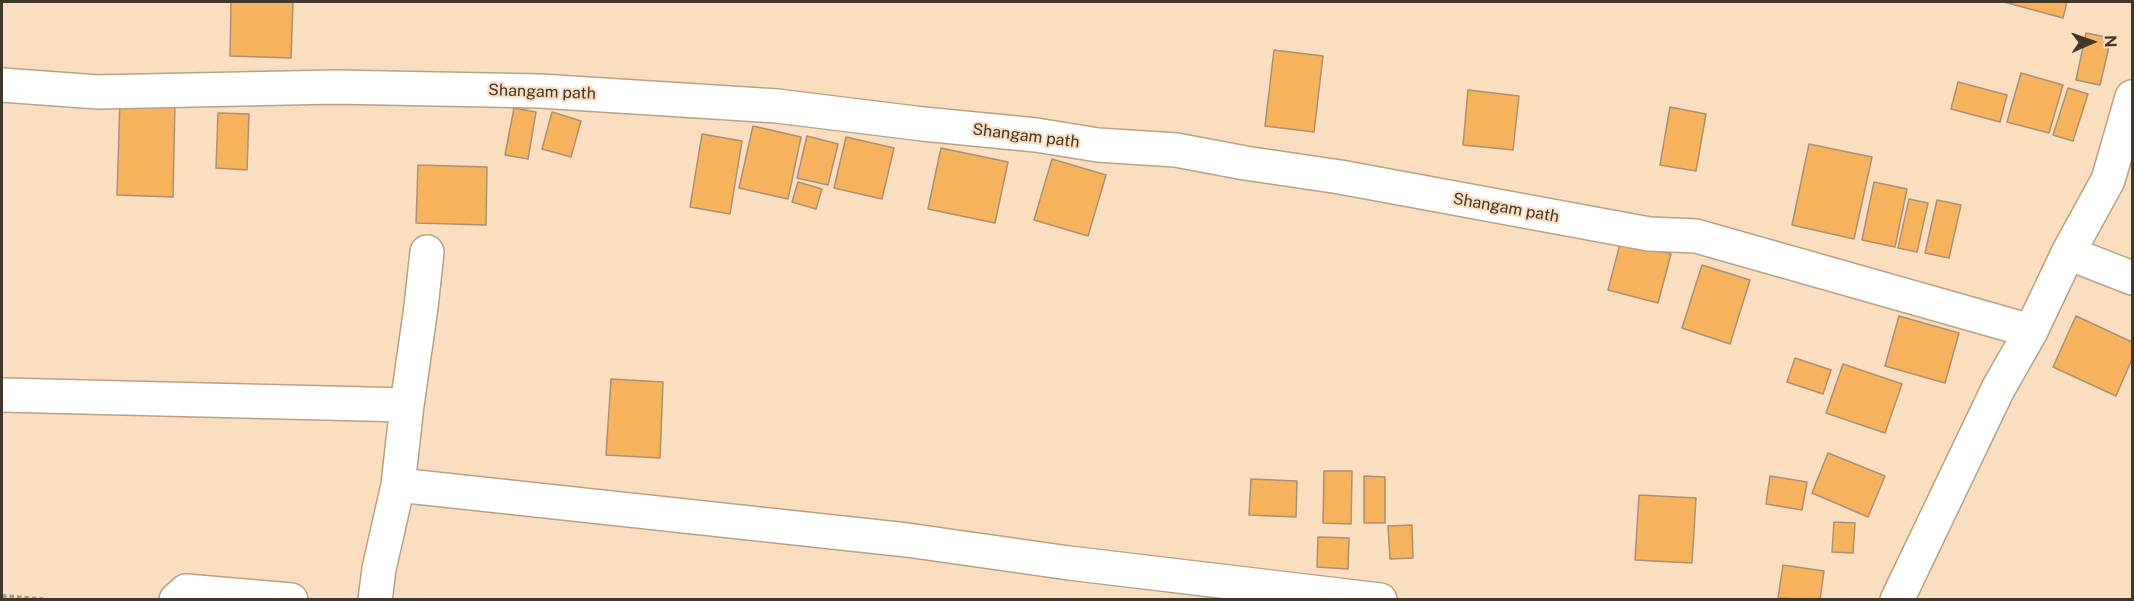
<!DOCTYPE html>
<html>
<head>
<meta charset="utf-8">
<style>
  body { margin:0 }
  #map { position:relative; width:2134px; height:601px; overflow:hidden; background:#f9debf; font-family:"Public Sans",sans-serif }
  canvas { display:block }
  .frame { position:absolute; inset:0; border:3px solid #41362a; pointer-events:none }
  .north { position:absolute; left:2062px; top:12px; width:60px; height:60px; -webkit-text-stroke:4px #f9debf; paint-order:stroke; rotate:88deg; font-size:16px; font-weight:700; line-height:24px; text-align:center; color:#41362a }
  .north::after { content:''; display:block; margin:auto; width:21px; height:27px; background:#41362a; clip-path:polygon(50% 0,100% 100%,50% 72%,0 100%) }
</style>
</head>
<body>
<div id="map">
<canvas width="2134" height="601"></canvas>
<div class="frame"></div>
<div class="north">N</div>
</div>
<script>
const ctx = document.querySelector('canvas').getContext('2d');
ctx.lineJoin = 'round';
function paint(path, color) {
  ctx.fillStyle = color;
  ctx.fill(path, 'evenodd');
}
function shape(rows) {
  const path = new Path2D();
  for (const r of rows) {
    path.moveTo(r[0], r[1]);
    for (let i = 2; i < r.length; i += 2) path.lineTo(r[i], r[i + 1]);
  }
  return path;
}
function strokePath(path, color, width, dash) {
  ctx.strokeStyle = color;
  ctx.lineWidth = width;
  ctx.lineCap = dash ? 'butt' : 'round';
  ctx.setLineDash(dash || []);
  ctx.stroke(path);
}
function drawText(font, color, halo, rows, align = 'center') {
  ctx.font = font + ' "Public Sans",sans-serif';
  ctx.lineWidth = 4.5;
  ctx.setLineDash([]);
  ctx.textBaseline = 'middle';
  ctx.strokeStyle = halo;
  ctx.fillStyle = color;
  for (const [text, x, y, turn = 0] of rows) {
    ctx.save();
    ctx.translate(x, y);
    ctx.rotate((+turn || 0) * Math.PI / 180);
    ctx.textAlign = isNaN(turn) ? turn : align;
    if (halo) ctx.strokeText(text, 0, 0);
    ctx.fillText(text, 0, 0);
    ctx.restore();
  }
}
const building = shape([
  [231,2,293,2,291,58,230,56,231,2],
  [2004,2,2067,2,2063,18,2004,2],
  [2086,33,2111,38,2100,85,2076,80,2086,33],
  [1274,50,1323,56,1314,132,1265,126,1274,50],
  [2021,73,2063,85,2049,133,2007,122,2021,73],
  [1958,82,2007,95,2000,122,1951,109,1958,82],
  [2068,88,2088,94,2073,141,2053,135,2068,88],
  [1468,90,1519,96,1513,150,1463,145,1468,90],
  [120,100,175,101,173,197,117,195,120,100],
  [1670,107,1706,114,1696,171,1660,165,1670,107],
  [514,108,536,112,528,159,505,155,514,108],
  [552,112,581,121,571,157,542,149,552,112],
  [218,113,249,114,247,170,216,168,218,113],
  [753,126,801,137,788,199,739,188,753,126],
  [702,134,742,141,730,214,690,207,702,134],
  [807,136,838,144,828,185,797,178,807,136],
  [846,137,894,148,882,199,834,188,846,137],
  [1809,144,1872,157,1854,239,1792,225,1809,144],
  [941,148,1008,162,995,223,928,209,941,148],
  [1052,159,1106,175,1088,236,1034,220,1052,159],
  [418,165,487,167,486,225,416,223,418,165],
  [798,182,822,189,816,209,792,202,798,182],
  [1874,182,1907,189,1895,247,1862,240,1874,182],
  [1909,199,1928,203,1917,252,1898,248,1909,199],
  [1937,200,1961,205,1949,258,1925,253,1937,200],
  [1621,240,1671,254,1658,303,1608,290,1621,240],
  [1702,265,1750,280,1730,344,1682,328,1702,265],
  [1899,316,1959,333,1945,383,1885,366,1899,316],
  [2076,316,2132,342,2132,359,2116,396,2053,367,2076,316],
  [1795,358,1831,370,1823,394,1787,382,1795,358],
  [1843,364,1902,384,1885,433,1826,413,1843,364],
  [611,379,663,382,660,458,606,455,611,379],
  [1828,453,1885,476,1868,517,1812,493,1828,453],
  [1324,471,1352,471,1351,524,1323,523,1324,471],
  [1364,476,1385,477,1385,523,1364,523,1364,476],
  [1770,476,1807,482,1802,510,1766,504,1770,476],
  [1251,479,1297,481,1296,517,1249,515,1251,479],
  [1639,495,1696,498,1692,563,1635,560,1639,495],
  [1834,522,1855,523,1853,553,1832,552,1834,522],
  [1412,525,1413,558,1390,559,1388,526,1412,525],
  [1318,537,1349,538,1348,569,1317,567,1318,537],
  [1783,565,1824,571,1820,600,1778,598,1783,565]
]);
paint(building, '#f7b25e');
strokePath(building, '#aa9074', 1.5);
const street = shape([
  [2,85,98,92,335,87,540,91,777,106,923,124,1036,135,1098,145,1176,150,1245,163,1340,177,1649,234,1696,236,2031,331],
  [2068,253,2132,278],
  [2,395,407,405,398,485,379,569,375,600],
  [407,405,421,307,427,252],
  [398,485,907,540,1069,563,1380,600],
  [176,600,186,591,291,600],
  [1897,600,1998,389,2031,331,2068,253,2108,180,2132,97]
]);
strokePath(street, '#bba184', 36);
strokePath(shape([
  [2,596,51,600]
]), '#ac9881', 4, [4.5, 3]);
strokePath(street, '#fff', 33);
drawText('16px', '#41362a', '#f9debf', [
  ["Shangam path",542,92,2],
  ["Shangam path",1026,136,7],
  ["Shangam path",1506,208,10]
]);
</script>
</body>
</html>
